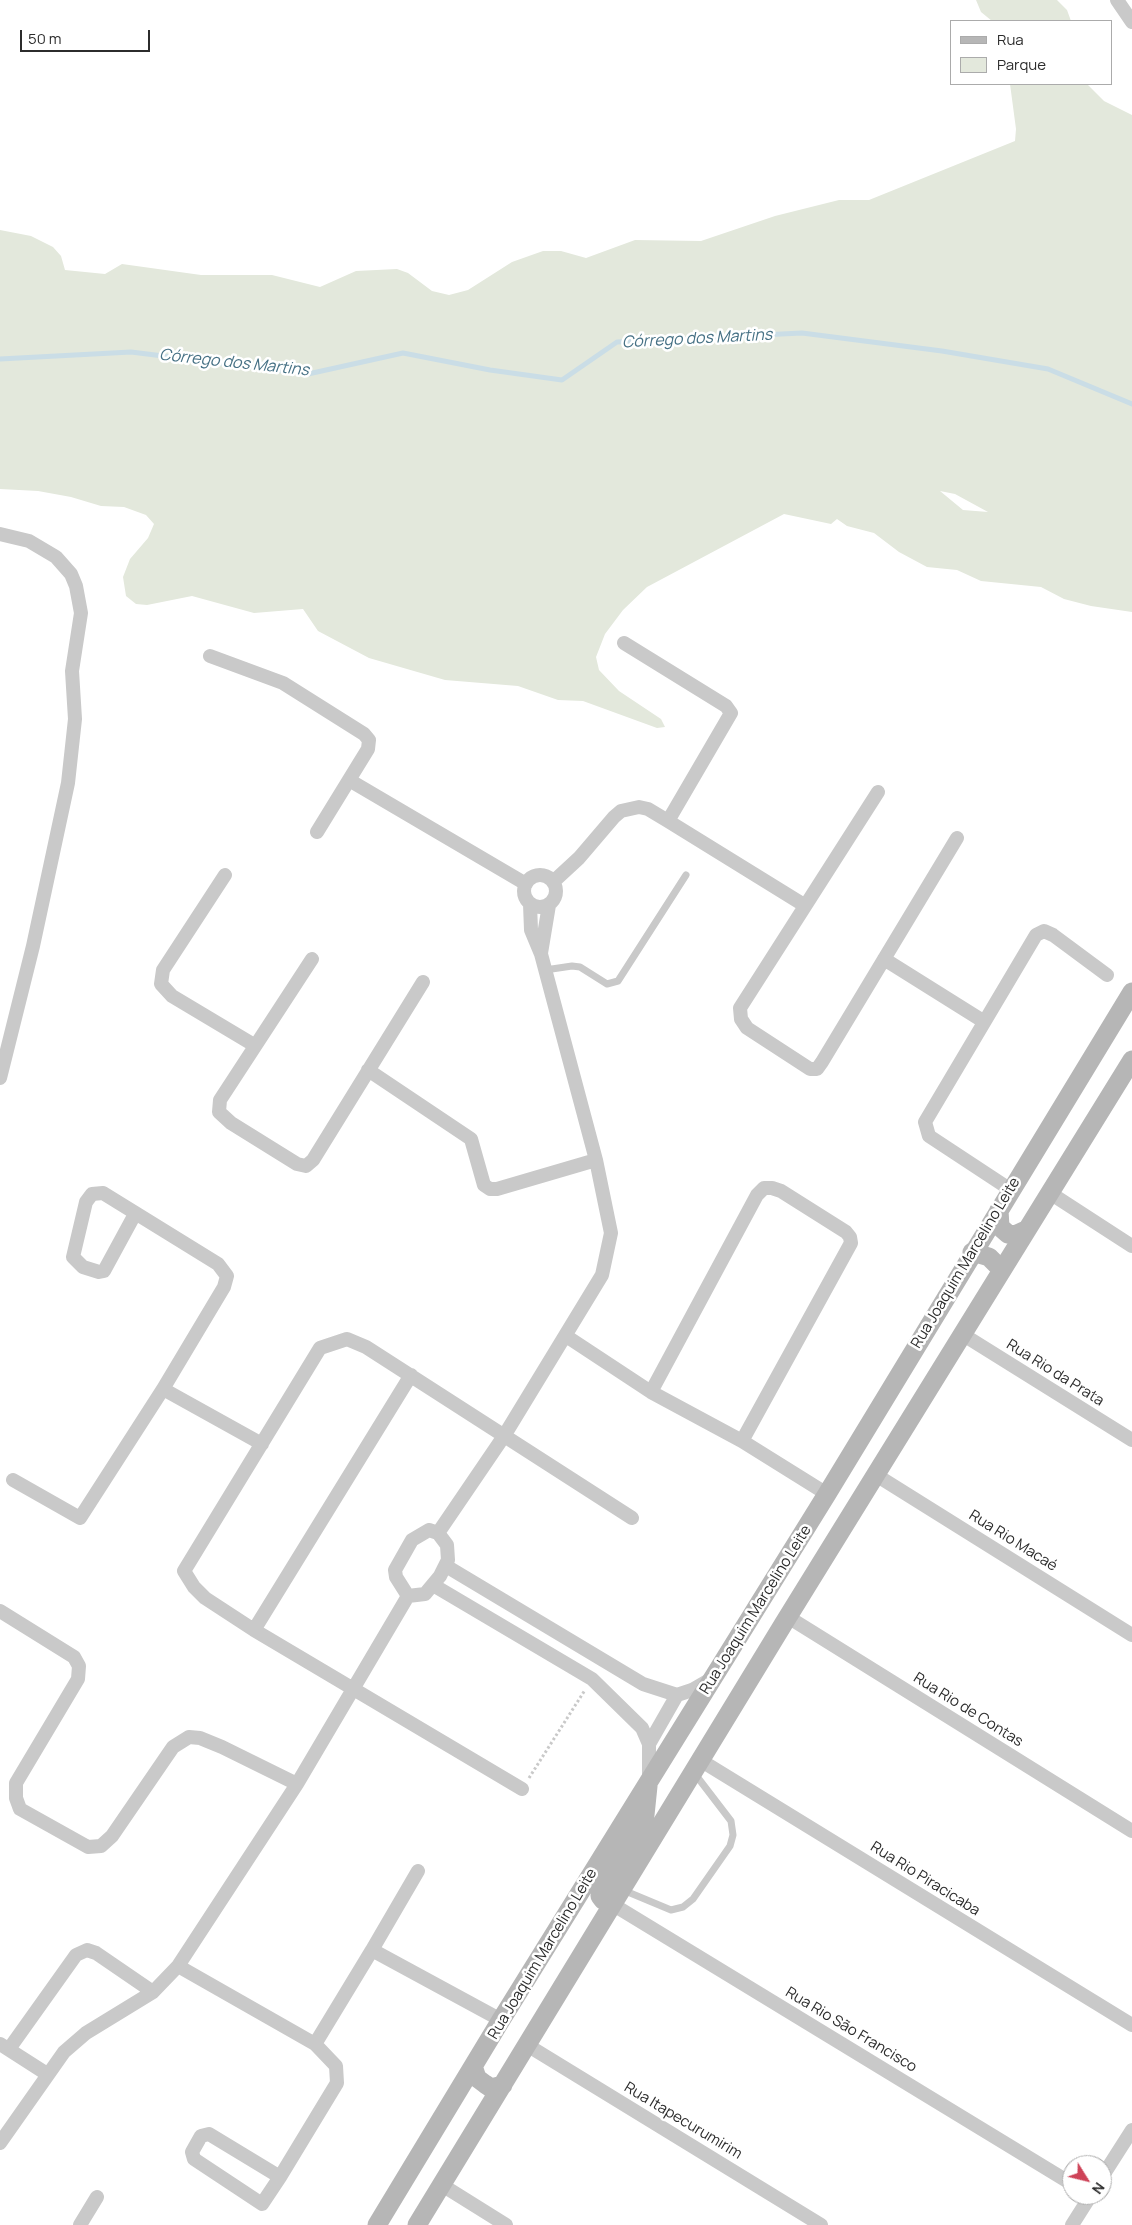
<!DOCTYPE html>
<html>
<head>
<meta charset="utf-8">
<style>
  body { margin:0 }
  #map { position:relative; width:1132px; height:2225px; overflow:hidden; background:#fff; font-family:Manrope,sans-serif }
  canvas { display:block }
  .legend { position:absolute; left:950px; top:20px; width:162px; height:65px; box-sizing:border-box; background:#fff; border:1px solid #ababab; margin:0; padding:6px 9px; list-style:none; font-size:15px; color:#2c2c2c }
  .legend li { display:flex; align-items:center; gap:10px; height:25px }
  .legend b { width:25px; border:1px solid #ababab }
  .north { position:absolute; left:1062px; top:2155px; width:50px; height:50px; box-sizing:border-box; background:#fff; border:1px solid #ababab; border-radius:50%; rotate:126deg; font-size:14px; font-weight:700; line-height:20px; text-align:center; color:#2c2c2c }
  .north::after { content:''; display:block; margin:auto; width:18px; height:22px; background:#ce4358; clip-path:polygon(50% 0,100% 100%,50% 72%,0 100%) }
  .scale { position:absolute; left:20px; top:30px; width:130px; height:22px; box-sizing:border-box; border:2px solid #2c2c2c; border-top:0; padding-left:6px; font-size:15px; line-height:18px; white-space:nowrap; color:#2c2c2c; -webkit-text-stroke:4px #fff; paint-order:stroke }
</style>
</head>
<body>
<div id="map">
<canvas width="1132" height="2225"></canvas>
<ul class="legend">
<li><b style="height:6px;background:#b6b6b6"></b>Rua</li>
<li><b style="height:14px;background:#e3e8dc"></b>Parque</li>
</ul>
<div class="north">N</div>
<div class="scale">50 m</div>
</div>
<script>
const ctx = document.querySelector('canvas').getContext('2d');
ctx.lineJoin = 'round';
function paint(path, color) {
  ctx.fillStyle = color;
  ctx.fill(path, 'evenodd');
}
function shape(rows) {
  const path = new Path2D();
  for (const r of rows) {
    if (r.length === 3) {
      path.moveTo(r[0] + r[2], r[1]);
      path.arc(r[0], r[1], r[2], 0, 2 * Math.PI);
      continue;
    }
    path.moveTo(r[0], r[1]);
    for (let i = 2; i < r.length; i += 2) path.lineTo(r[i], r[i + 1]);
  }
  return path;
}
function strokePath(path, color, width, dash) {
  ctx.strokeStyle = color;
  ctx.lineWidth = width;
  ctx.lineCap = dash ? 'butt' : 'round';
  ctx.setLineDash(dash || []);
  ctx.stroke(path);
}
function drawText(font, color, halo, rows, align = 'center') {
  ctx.font = font + ' Manrope,sans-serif';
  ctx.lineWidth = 5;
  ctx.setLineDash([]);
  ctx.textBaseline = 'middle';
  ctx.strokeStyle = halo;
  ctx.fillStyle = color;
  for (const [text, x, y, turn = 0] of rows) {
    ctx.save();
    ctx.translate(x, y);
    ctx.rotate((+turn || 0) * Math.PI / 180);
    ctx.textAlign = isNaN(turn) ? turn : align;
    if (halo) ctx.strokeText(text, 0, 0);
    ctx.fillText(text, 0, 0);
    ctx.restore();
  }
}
paint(shape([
  [976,0,1057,0,1067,10,1071,21,992,21,981,12],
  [1010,84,1087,84,1104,101,1132,115,1132,612,1091,606,1064,599,1041,587,981,581,957,570,927,567,899,552,874,533,847,526,837,519,831,524,784,514,647,587,623,610,605,634,596,657,599,670,619,691,661,719,665,727,657,728,583,701,558,700,518,686,445,680,369,658,318,631,303,609,254,613,192,596,147,605,136,604,126,596,123,577,130,559,148,538,154,524,146,515,124,507,101,506,71,497,38,491,0,489,0,230,31,236,53,247,61,256,65,270,105,274,122,264,201,275,272,275,320,287,356,271,397,269,408,273,432,291,449,295,468,290,512,262,543,251,561,251,586,258,635,240,701,241,775,216,839,200,869,200,1015,141,1016,129],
  [940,491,955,494,988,512,963,510]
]), '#e3e8dc');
strokePath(shape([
  [0,359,131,352,308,374,403,353,490,370,562,380,617,342,802,333,942,351,1048,369,1132,404]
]), '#cadde6', 5);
strokePath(shape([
  [529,1778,585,1690]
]), '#c9c9c9', 3, [2.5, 2.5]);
strokePath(shape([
  [545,970,572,966,580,967,607,984,618,981,686,875],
  [623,1890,671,1910,683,1907,693,1899,730,1846,733,1835,731,1821,695,1774]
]), '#c9c9c9', 7);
strokePath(shape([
  [1117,0,1132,22],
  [0,534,29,541,56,557,71,574,76,586,81,613,72,671,75,719,68,783,33,946,0,1078],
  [624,643,726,706,731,713,668,821],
  [210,656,283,683,364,734,369,740,368,749,317,832],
  [349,780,526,884],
  [878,792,740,1008,741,1019,747,1028,810,1069,817,1069,822,1062,957,838],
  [225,875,163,970,161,984,172,996,254,1045],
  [540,891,16],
  [553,882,579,858,614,817,621,811,639,807,648,809,668,821,804,905],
  [541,953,549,905],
  [312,959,220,1100,219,1112,231,1123,297,1164,306,1166,313,1160,423,982],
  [884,959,983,1021],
  [368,1070,471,1139,484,1185,490,1189,497,1189,596,1160],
  [1011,1190,929,1136,925,1122,1036,935,1044,931,1053,935,1107,975],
  [1050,1193,1132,1246],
  [962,1334,1132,1440],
  [566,1336,651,1392,742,1441,827,1494],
  [163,1389,262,1444],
  [651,1392,757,1195,764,1188,772,1188,781,1191,846,1232,850,1237,851,1243,742,1441],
  [876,1475,1132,1635],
  [13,1480,80,1518,163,1389,224,1287,227,1276,218,1264,103,1193,92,1194,86,1202,73,1257,83,1267,99,1272,104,1271,135,1214],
  [429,1530,438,1533,447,1545,448,1560,440,1576,425,1594,408,1596,396,1577,395,1570,412,1540,429,1530],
  [438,1533,504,1436,602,1275,611,1233,596,1160,541,954,531,930,530,904],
  [446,1566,643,1684,677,1695,692,1690,711,1679],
  [433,1585,592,1679,642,1728,649,1744,649,1780],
  [0,1611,74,1657,79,1666,78,1679,16,1783,16,1798,20,1809,88,1847,101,1846,112,1836,173,1747,189,1737,200,1738,222,1747,297,1784],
  [788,1617,1132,1831],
  [254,1630,411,1375],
  [649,1744,677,1695],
  [700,1760,1132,2025],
  [522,1789,254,1630,205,1598,194,1587,184,1571,320,1348,347,1339,366,1347,632,1518],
  [612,1904,1072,2184],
  [372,1950,418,1871],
  [178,1966,315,2044,372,1950,501,2020],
  [0,2044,47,2074],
  [527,2045,821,2225],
  [9,2049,76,1955,87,1950,96,1953,153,1992],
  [0,2143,64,2052,86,2033,153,1992,178,1966,297,1784,408,1596],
  [280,2177,209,2134,201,2136,192,2152,194,2159,262,2204,280,2177,337,2083,336,2066,315,2044],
  [1102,2177,1132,2130],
  [442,2185,506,2225],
  [80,2225,97,2197],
  [1072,2225,1091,2195]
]), '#c9c9c9', 14);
strokePath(shape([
  [999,1210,1000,1227,1008,1234,1015,1235,1026,1230],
  [972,1252,989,1257,1002,1270],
  [612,1904,603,1900,600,1896,601,1888,645,1815,648,1786],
  [474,2069,477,2078,485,2084,491,2088,503,2085],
  [377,2225,501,2020,827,1494,1132,992],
  [417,2225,784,1623,1132,1060]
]), '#b6b6b6', 19);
drawText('15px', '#2c2c2c', '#fff', [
  ["Rua Joaquim Marcelino Leite",966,1263,-59],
  ["Rua Rio da Prata",1055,1373,32],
  ["Rua Rio Macaé",1013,1541,32],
  ["Rua Joaquim Marcelino Leite",756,1610,-58],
  ["Rua Rio de Contas",968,1710,32],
  ["Rua Rio Piracicaba",925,1879,32],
  ["Rua Joaquim Marcelino Leite",543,1954,-59],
  ["Rua Rio São Francisco",851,2030,31],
  ["Rua Itapecurumirim",683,2121,31]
]);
drawText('italic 16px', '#457084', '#fff', [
  ["Córrego dos Martins",697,339,-3],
  ["Córrego dos Martins",234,363,6]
]);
</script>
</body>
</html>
